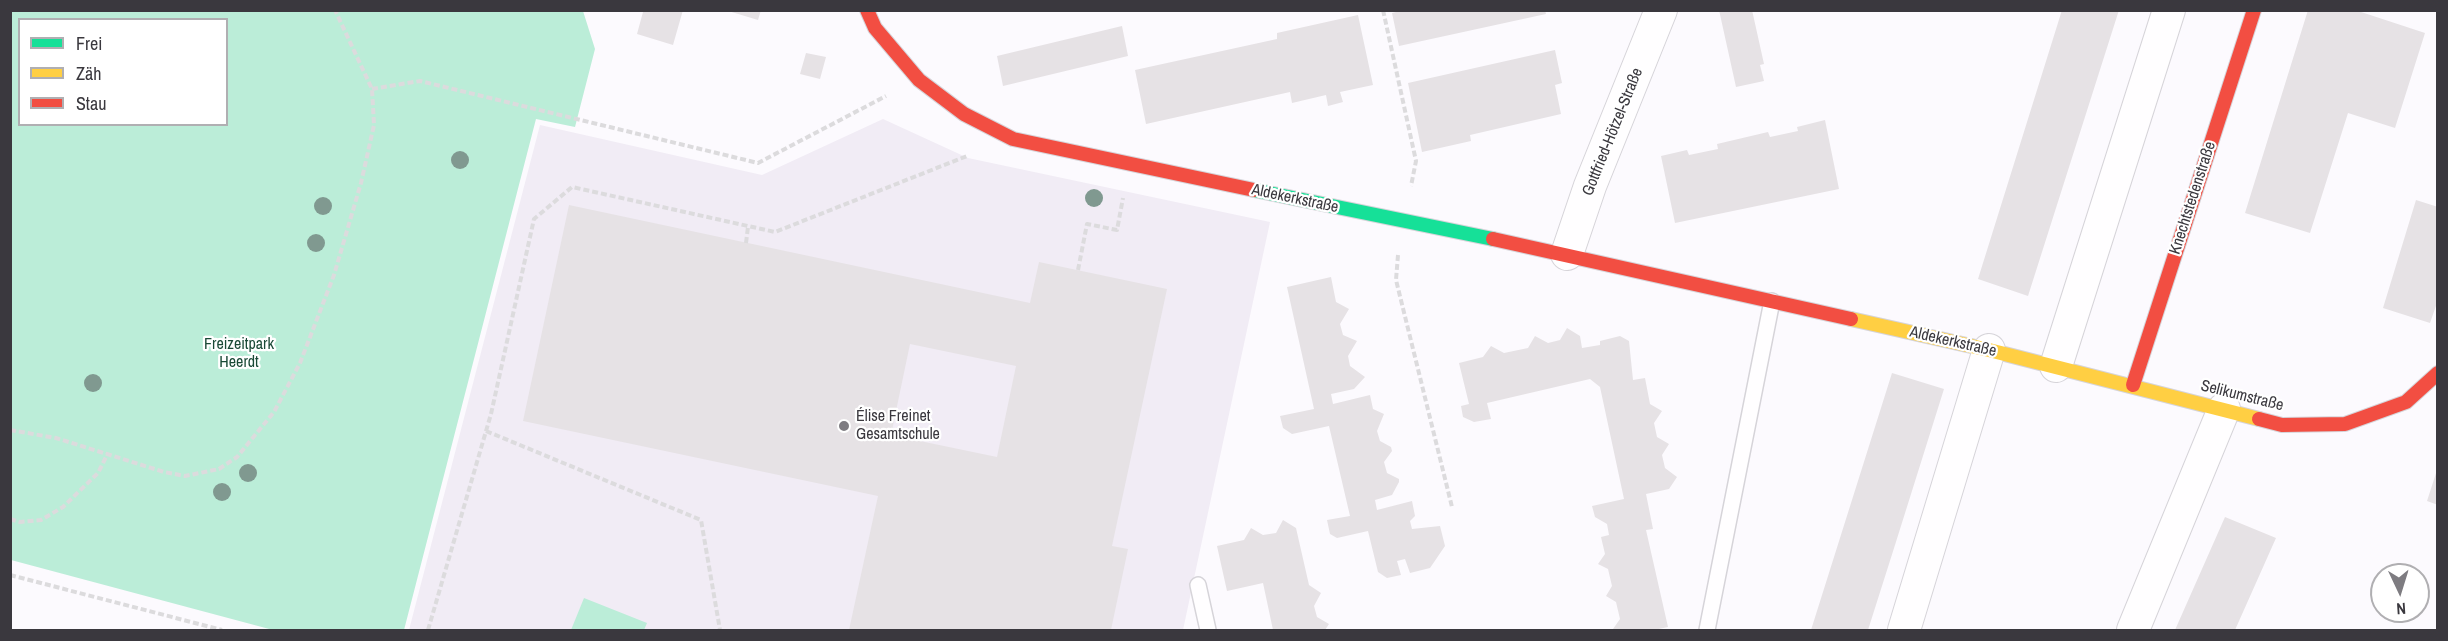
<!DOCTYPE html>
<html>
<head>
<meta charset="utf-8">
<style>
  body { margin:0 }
  #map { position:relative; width:2448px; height:641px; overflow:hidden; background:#fcfafe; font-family:"Archivo Narrow",sans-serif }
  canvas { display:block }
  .frame { position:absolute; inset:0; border:12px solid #3a383e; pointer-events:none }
  .legend { position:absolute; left:18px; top:18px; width:210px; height:108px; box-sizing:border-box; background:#fff; border:2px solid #b0afb2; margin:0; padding:8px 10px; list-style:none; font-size:18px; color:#3a383e }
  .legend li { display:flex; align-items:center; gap:12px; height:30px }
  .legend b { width:30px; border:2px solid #b0afb2 }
  .north { position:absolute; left:2370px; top:563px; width:60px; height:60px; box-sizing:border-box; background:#fff; border:2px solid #b0afb2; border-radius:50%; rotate:176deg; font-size:16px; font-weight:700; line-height:24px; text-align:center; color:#3a383e }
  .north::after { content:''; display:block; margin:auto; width:21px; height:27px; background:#7e7c81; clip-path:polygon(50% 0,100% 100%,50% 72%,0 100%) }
</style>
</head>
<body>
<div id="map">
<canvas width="2448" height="641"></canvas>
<div class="frame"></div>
<ul class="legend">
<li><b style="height:8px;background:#16e098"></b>Frei</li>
<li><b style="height:8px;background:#ffcf43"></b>Zäh</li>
<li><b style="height:8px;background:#f24e42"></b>Stau</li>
</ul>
<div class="north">N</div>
</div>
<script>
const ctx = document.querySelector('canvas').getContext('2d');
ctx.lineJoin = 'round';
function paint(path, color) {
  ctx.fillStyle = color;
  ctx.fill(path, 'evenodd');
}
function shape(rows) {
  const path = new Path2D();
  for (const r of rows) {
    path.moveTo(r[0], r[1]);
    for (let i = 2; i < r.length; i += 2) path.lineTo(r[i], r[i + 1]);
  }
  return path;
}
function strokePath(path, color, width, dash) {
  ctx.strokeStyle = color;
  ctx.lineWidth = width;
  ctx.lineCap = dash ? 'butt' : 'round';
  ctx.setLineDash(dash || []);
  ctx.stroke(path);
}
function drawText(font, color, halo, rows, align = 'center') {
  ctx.font = font + ' "Archivo Narrow",sans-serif';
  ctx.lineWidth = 4.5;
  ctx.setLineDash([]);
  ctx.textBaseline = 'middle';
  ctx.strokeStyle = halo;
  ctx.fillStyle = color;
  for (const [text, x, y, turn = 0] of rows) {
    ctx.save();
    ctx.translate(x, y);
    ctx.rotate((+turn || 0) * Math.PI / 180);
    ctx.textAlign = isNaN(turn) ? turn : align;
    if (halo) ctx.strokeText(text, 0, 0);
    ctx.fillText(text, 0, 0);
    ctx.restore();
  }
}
paint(shape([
  [883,119,968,158,1270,222,1183,630,409,630,540,125,762,175]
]), '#f1ecf5');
paint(shape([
  [10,11,583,11,595,49,575,127,536,119,404,630,273,630,11,560],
  [20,20,226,20,226,124,20,124],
  [584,598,647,623,644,630,571,630]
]), '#bbedd8');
paint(shape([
  [639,10,683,10,673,45,637,34,643,12],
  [725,10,761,10,758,20],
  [1404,10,1545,10,1546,14,1399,46,1392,13],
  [1719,10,1752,10,1764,64,1760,65,1764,81,1736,87],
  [2062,10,2119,10,2028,296,1978,279],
  [2308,10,2355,10,2425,33,2395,128,2348,113,2310,233,2245,213],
  [1358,15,1373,85,1340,92,1343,102,1328,106,1326,95,1292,103,1290,92,1146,124,1135,70,1277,39,1277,33],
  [1122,26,1128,56,1003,86,997,56],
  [1555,50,1562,83,1555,85,1561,114,1470,135,1471,141,1422,152,1408,83],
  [806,53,826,57,820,79,800,74],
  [1825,120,1839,189,1675,223,1661,156,1687,150,1689,155,1718,149,1717,144,1768,132,1770,137,1798,131,1797,127],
  [2416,200,2438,207,2438,300,2430,323,2383,308],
  [569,205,1030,303,1039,262,1167,289,1112,546,1128,549,1111,630,849,630,878,496,523,421],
  [910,344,1016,366,997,457,891,435],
  [1331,277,1336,302,1349,309,1340,324,1343,335,1357,341,1348,356,1350,366,1365,377,1354,389,1331,394,1333,404,1370,395,1373,409,1384,414,1377,431,1380,441,1391,447,1392,451,1384,462,1387,473,1399,479,1399,482,1392,495,1375,500,1377,510,1412,501,1415,516,1410,521,1412,529,1440,526,1445,546,1430,568,1410,573,1405,559,1397,561,1401,575,1387,578,1378,572,1368,531,1337,538,1330,534,1327,520,1350,516,1329,426,1292,434,1283,428,1280,416,1314,409,1287,287],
  [1567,328,1580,336,1582,348,1600,345,1600,341,1620,336,1629,341,1633,380,1645,378,1650,404,1662,411,1654,423,1657,437,1669,444,1662,455,1665,468,1677,477,1669,489,1646,494,1653,529,1646,530,1668,627,1654,630,1613,629,1620,619,1616,602,1606,596,1612,586,1608,569,1598,564,1605,554,1601,537,1609,535,1607,524,1595,517,1592,506,1624,499,1600,387,1590,379,1487,403,1491,419,1474,422,1463,417,1461,406,1469,404,1459,363,1483,357,1491,346,1504,353,1528,348,1535,336,1548,343,1560,340],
  [1892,373,1944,389,1895,545,1868,630,1811,630],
  [2437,470,2438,470,2438,505,2427,501],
  [2225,517,2276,538,2235,630,2175,630],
  [1283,520,1296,528,1309,585,1321,593,1314,606,1317,617,1329,624,1325,630,1273,630,1263,583,1227,591,1217,546,1244,540,1251,528,1263,535,1276,533]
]), '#e6e2e5');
const lane = shape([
  [1198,585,1208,630],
  [1707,630,1772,301]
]);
const street = shape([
  [1567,254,1590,186,1661,10],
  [2056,366,2169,10],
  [1904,630,1989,350],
  [2133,630,2224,409]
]);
const fast = shape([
  [1254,190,1493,239]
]);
const slow = shape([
  [1851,319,1989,350,2259,419]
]);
const jam = shape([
  [867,10,875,28,919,80,964,114,1013,139,1254,190],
  [1493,239,1851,319],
  [2133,385,2254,10],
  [2259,419,2282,425,2345,424,2406,402,2438,373]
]);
strokePath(lane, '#d6d4d9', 18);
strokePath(street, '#d6d4d9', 34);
strokePath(fast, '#d6d4d9', 16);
strokePath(slow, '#d6d4d9', 16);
strokePath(jam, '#d6d4d9', 16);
strokePath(shape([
  [1383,10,1416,161,1411,186],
  [372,89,420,81,758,163,886,96],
  [746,243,748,227],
  [1398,255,1396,280,1452,507],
  [1078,270,1087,224,1117,230,1123,198],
  [10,430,56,438,164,472,185,476,219,469,237,457,274,412,300,363,334,275,361,183,374,125,372,89,335,10],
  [486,431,701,520,720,630],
  [10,519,20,522,41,520,63,507,98,473,108,453],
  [10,575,222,630],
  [428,630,491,414,534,219,572,187,775,232,967,156]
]), '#dcdbdd', 4, [6, 3]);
strokePath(lane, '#fffeff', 15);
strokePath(street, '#fffeff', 32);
strokePath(fast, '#16e098', 14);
strokePath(slow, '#ffcf43', 14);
strokePath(jam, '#f24e42', 14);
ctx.fillStyle = '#809990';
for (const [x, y] of [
  [460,160],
  [1094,198],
  [323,206],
  [316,243],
  [93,383],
  [248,473],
  [222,492]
]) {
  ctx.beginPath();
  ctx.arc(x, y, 9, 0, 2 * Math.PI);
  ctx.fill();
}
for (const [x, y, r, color] of [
  [844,426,6,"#7e7c81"]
]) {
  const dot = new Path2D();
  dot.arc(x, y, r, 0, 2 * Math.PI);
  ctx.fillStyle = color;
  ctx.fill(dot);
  strokePath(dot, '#fff', 2);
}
drawText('16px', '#3a383e', '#fff', [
  ["Gottfried-Hötzel-Straße",1613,132,-68],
  ["Knechtstedenstraße",2193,198,-72],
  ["Aldekerkstraße",1295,199,12],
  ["Aldekerkstraße",1953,342,13],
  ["Selikumstraße",2242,396,14]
]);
drawText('16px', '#1a4936', '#fff', [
  ["Freizeitpark",239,345],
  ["Heerdt",239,363]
]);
drawText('16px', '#3a383e', '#fff', [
  ["Élise Freinet",856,417],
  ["Gesamtschule",856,435]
], 'left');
</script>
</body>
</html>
